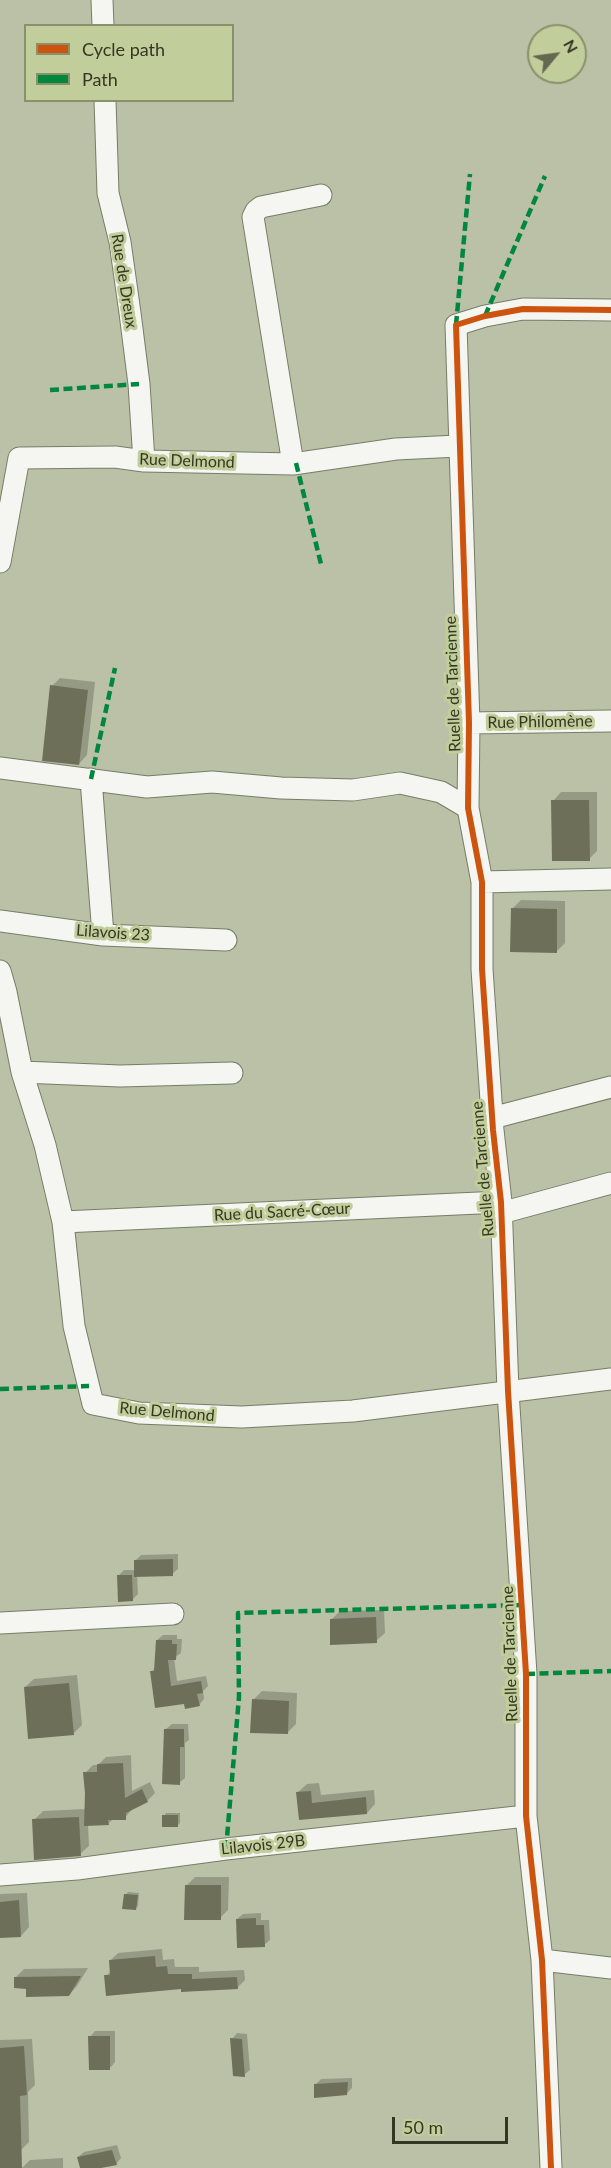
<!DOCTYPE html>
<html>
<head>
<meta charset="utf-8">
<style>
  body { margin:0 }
  #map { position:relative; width:611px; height:2168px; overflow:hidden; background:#bbc1a6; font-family:Lato,sans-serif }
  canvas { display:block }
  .legend { position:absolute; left:24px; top:24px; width:210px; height:78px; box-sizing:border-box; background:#c1cd9a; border:2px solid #88916a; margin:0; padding:8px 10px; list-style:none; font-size:18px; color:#333823 }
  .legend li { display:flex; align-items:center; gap:12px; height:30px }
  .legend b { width:30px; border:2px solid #88916a }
  .north { position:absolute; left:527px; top:24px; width:60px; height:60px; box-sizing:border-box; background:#c1cd9a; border:2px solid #88916a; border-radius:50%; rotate:61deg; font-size:16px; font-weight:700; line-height:24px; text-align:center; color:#333823 }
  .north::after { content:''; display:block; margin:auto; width:21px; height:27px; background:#636851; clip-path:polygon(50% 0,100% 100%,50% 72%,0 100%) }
  .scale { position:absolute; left:392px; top:2117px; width:116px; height:27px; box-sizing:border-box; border:3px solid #333823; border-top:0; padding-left:8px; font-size:18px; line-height:21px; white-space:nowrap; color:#333823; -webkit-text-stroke:4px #c1cd9a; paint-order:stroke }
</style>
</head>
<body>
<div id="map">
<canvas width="611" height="2168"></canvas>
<ul class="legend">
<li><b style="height:8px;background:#cd540f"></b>Cycle path</li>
<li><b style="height:8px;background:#00873e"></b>Path</li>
</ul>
<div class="north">N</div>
<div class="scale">50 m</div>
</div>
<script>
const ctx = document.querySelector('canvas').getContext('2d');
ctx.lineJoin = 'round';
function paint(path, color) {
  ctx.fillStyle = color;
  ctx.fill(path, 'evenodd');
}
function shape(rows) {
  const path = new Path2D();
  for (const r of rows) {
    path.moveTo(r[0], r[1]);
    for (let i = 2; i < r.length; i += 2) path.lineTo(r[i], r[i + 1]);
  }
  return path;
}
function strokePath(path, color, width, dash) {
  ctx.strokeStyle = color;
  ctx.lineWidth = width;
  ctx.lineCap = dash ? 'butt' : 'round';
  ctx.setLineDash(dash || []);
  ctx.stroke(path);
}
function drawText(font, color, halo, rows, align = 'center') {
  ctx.font = font + ' Lato,sans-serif';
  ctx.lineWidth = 6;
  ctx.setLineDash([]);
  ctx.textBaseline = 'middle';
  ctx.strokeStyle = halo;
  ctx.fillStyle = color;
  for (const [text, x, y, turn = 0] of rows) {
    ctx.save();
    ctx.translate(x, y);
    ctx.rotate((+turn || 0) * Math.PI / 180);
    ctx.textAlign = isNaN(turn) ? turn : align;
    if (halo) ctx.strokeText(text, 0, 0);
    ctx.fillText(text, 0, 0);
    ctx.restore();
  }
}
paint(shape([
  [60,678,95,682,87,755,79,764,52,686],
  [561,792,597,792,597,851,589,859,553,801],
  [521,900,565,901,565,943,556,952,513,908],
  [178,1554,178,1569,172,1574,137,1575,138,1594,132,1600,118,1576,124,1570,135,1570,135,1561,141,1555],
  [384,1610,385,1633,376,1641,331,1620,340,1611],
  [163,1635,177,1635,177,1639,182,1639,181,1653,174,1658,177,1681,206,1676,208,1686,203,1691,204,1699,199,1705,185,1702,151,1672,156,1667,157,1640],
  [77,1675,82,1725,73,1734,25,1687,34,1679],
  [262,1691,297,1693,296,1724,287,1733,253,1700],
  [172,1724,188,1724,189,1740,185,1743,185,1778,179,1783,166,1729],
  [131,1755,132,1791,150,1782,155,1793,147,1801,133,1808,125,1818,113,1819,108,1824,88,1824,89,1846,80,1854,34,1820,43,1811,86,1809,85,1773,93,1765,98,1765,106,1757],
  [319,1783,321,1795,374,1790,375,1804,367,1813,300,1819,298,1792,307,1784],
  [166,1813,180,1813,180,1823,178,1825,164,1816],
  [195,1877,229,1877,228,1910,220,1918,186,1886],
  [128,1892,139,1893,138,1906,135,1909,126,1894],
  [27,1893,29,1927,21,1936,0,1937,0,1894],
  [261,1913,261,1920,269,1920,270,1940,264,1945,237,1919,243,1914],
  [162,1949,163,1960,174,1959,175,1967,199,1967,199,1972,244,1970,245,1980,237,1988,182,1988,106,1976,111,1971,110,1961,118,1953],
  [88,1968,77,1986,69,1995,28,1988,16,1977,24,1969],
  [95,2031,115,2031,115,2062,110,2068,90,2037],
  [237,2033,247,2034,250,2070,244,2075,232,2039],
  [32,2039,35,2085,28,2092,29,2142,21,2150,0,2151,0,2040],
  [352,2078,352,2088,347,2093,316,2084,321,2079],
  [117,2145,121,2158,116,2164,81,2168,78,2157,84,2152],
  [63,2158,63,2168,22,2168,30,2160]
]), '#0003');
paint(shape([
  [50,685,88,690,79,765,42,761],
  [551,800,589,800,590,861,552,861],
  [511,908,557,909,557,953,510,952],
  [173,1559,173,1576,134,1577,134,1560],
  [117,1575,132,1575,133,1601,118,1602],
  [376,1617,377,1643,330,1645,330,1619],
  [156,1640,172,1640,172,1644,177,1644,176,1660,168,1660,171,1686,201,1681,203,1693,197,1694,200,1706,185,1709,184,1704,155,1708,150,1671,154,1671],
  [69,1683,74,1735,28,1739,24,1687],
  [252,1699,289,1701,288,1734,250,1733],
  [164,1729,184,1729,184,1747,180,1747,180,1785,162,1784],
  [123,1763,125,1798,142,1789,148,1802,126,1813,126,1820,108,1820,109,1825,84,1826,85,1793,83,1772,97,1772,97,1764],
  [311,1791,312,1803,366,1797,367,1814,299,1820,296,1792],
  [162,1815,178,1815,178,1827,162,1827],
  [79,1817,81,1856,34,1860,32,1819],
  [185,1885,221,1885,221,1920,184,1920],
  [124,1894,138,1895,136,1910,122,1909],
  [19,1900,21,1937,0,1938,0,1902],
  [256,1918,256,1925,264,1925,265,1947,237,1948,236,1919],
  [155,1956,156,1967,167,1966,168,1974,192,1974,192,1979,237,1977,238,1989,181,1992,181,1989,106,1996,104,1975,110,1975,109,1960],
  [81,1976,69,1996,26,1997,26,1989,14,1988,14,1977],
  [88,2036,110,2036,110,2070,89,2070],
  [230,2038,242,2039,245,2077,233,2076],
  [24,2046,27,2095,20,2096,22,2168,0,2168,0,2048],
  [348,2082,347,2095,314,2098,314,2084],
  [112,2150,117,2165,101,2168,80,2168,77,2157]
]), '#6e6f58');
const minor = shape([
  [102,0,103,26],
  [105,100,108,193,120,242,130,313,139,384,144,461],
  [293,464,253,217,256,211,261,207,321,195],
  [0,562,19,458,115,457,144,461,293,464,396,449,458,446],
  [469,723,611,721],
  [0,768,147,787,212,782,281,788,353,790,400,783,441,792,468,808],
  [91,779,103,935],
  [482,882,611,879],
  [0,921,103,935,226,940],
  [0,971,6,992,22,1072,45,1145,63,1222,74,1326,93,1404,139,1413,242,1417,353,1411,611,1379],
  [22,1072,120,1076,232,1073],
  [492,1118,611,1087],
  [501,1213,611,1183],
  [63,1222,501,1202],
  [0,1623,173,1614],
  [0,1875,77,1869,226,1849,526,1816],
  [542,1960,611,1968],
  [551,2168,542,1960,526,1816,526,1674,508,1391,501,1202,493,1130,482,969,482,882,468,808,469,723,456,325,485,316,523,309,611,310]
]);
strokePath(minor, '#787c67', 23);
strokePath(minor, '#f5f6f2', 21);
strokePath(shape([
  [485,316,545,176],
  [456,325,470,174],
  [50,390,139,384],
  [296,463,321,564],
  [91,779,115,668],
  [0,1389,89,1386],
  [526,1674,611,1671],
  [226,1849,239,1697,238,1613,522,1605]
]), '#00873e', 4.5, [9, 4.5]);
strokePath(shape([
  [551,2168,542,1960,526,1816,526,1674,508,1391,501,1202,493,1130,482,969,482,882,468,808,469,723,456,325,485,316,523,309,611,310]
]), '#cd540f', 6);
drawText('16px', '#333823', '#c1cd9a', [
  ["Rue de Dreux",124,281,81],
  ["Rue Delmond",187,461,2],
  ["Ruelle de Tarcienne",453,684,-92],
  ["Rue Philomène",540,722,-1],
  ["Lilavois 23",113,933,4],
  ["Ruelle de Tarcienne",483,1169,-95],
  ["Rue du Sacré-Cœur",282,1212,-3],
  ["Rue Delmond",167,1412,5],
  ["Ruelle de Tarcienne",510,1654,-92],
  ["Lilavois 29B",263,1845,-6]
]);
</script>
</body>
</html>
